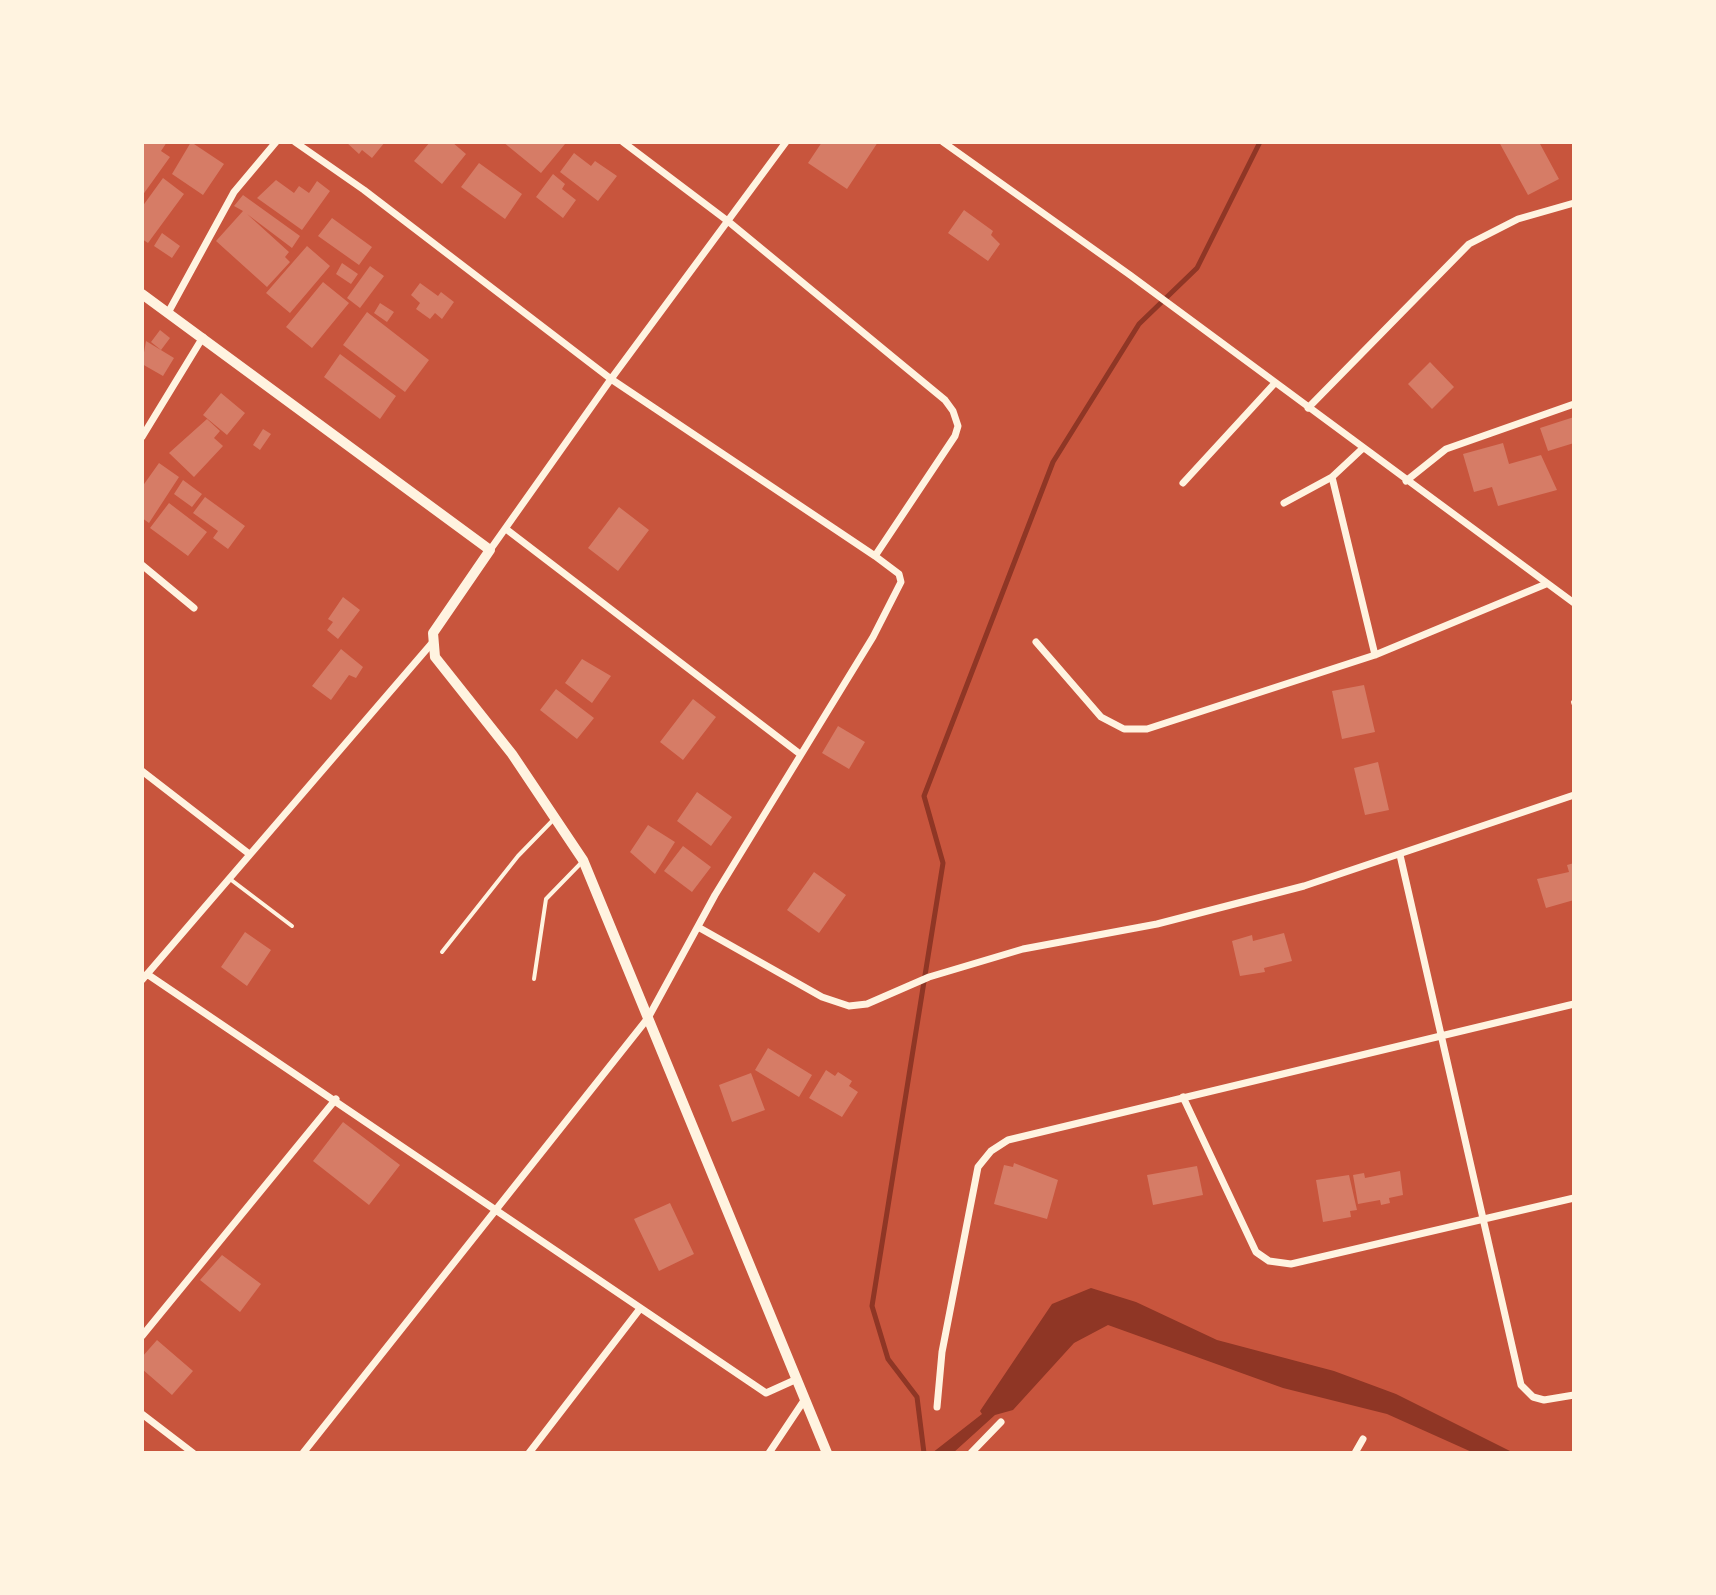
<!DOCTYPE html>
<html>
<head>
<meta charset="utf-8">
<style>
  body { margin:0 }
  #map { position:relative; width:1716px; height:1595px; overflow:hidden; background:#c8553d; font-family:"Public Sans",sans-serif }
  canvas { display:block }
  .frame { position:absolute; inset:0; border:144px solid #fff3e0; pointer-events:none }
</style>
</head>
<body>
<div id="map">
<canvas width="1716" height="1595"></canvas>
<div class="frame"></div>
</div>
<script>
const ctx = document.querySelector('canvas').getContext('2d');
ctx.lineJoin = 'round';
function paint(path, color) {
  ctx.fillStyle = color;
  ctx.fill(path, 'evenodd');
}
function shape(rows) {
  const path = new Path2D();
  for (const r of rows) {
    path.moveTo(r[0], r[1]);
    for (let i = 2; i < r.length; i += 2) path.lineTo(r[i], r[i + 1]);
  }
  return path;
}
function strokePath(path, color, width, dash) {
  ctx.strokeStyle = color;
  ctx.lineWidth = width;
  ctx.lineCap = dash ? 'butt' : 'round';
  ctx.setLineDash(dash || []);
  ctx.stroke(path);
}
paint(shape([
  [1091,1288,1136,1302,1217,1340,1334,1371,1396,1394,1514,1453,1474,1453,1387,1414,1283,1388,1108,1325,1074,1343,1013,1410,995,1415,953,1453,932,1453,982,1414,980,1411,1052,1304]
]), '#8f3625');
strokePath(shape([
  [924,1453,917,1397,888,1359,872,1306,943,863,924,796,1053,462,1139,324,1197,268,1260,142]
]), '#8f3625', 5);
paint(shape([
  [142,142,167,142,161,151,170,157,142,196],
  [191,142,224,164,203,195,172,174],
  [346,142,385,142,372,158,362,150,359,154],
  [430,142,452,142,466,154,442,184,414,161],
  [503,142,562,142,565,144,541,173],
  [822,142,878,142,847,189,808,163],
  [1499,142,1539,142,1559,179,1528,195],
  [574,153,591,166,595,161,617,176,598,201,560,172],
  [479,163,522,194,505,219,461,187],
  [553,174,565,184,562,189,576,200,563,218,536,197],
  [163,178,184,194,148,243,142,239,142,207],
  [276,180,294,193,299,186,309,193,317,181,330,191,302,230,257,198],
  [243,195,300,236,292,248,247,214,289,252,285,257,290,262,267,287,216,241,243,211,234,206],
  [964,210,993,231,991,235,1000,244,988,261,948,233],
  [332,218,372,247,359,265,318,236],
  [162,233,180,246,172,258,154,246],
  [307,246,330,266,290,313,266,293],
  [342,263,358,274,351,284,336,274],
  [370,266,384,276,360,308,347,298],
  [323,282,349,303,312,348,286,327],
  [420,283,438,296,441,292,454,302,442,319,435,313,430,319,416,309,420,303,411,295],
  [380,303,394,312,387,322,374,313],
  [367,312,429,360,405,392,343,345],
  [160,330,170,338,161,350,151,342],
  [146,341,174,358,163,376,142,364],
  [340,354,396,396,380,419,324,377],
  [1430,362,1454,387,1432,409,1408,384],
  [221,393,245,413,227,435,203,415],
  [1574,417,1574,443,1548,451,1540,428],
  [207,419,220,431,214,438,223,446,194,477,169,453],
  [263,429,271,434,260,450,253,445],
  [1503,443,1509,464,1541,455,1557,490,1498,506,1492,487,1474,492,1463,454],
  [159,463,179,477,149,523,142,518,142,487],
  [183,480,202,494,192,507,174,494],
  [205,497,245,526,228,549,213,538,218,531,193,513],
  [169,503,207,532,188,556,150,528],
  [619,507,649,530,618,571,588,548],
  [343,597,360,610,338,639,327,630,333,622,328,619],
  [341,649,363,667,356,678,349,675,331,700,312,686],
  [582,659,611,676,592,703,565,683],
  [1364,685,1375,732,1342,739,1332,691],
  [556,689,594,718,577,739,540,710],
  [693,699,716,717,683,760,660,742],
  [838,726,865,742,849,769,822,753],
  [1378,762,1389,810,1365,815,1354,768],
  [697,792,732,817,711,846,677,821],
  [648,825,675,842,655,874,630,852],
  [683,846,711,867,692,892,664,871],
  [1574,863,1574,900,1546,908,1537,879,1569,872,1567,865],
  [814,872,846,895,819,933,787,910],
  [245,932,271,950,247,986,221,967],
  [1284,933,1292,961,1264,968,1265,972,1240,976,1232,941,1252,935,1253,941],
  [768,1048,812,1075,799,1097,755,1070],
  [826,1070,835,1076,838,1072,852,1081,849,1086,858,1092,842,1117,809,1098],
  [751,1073,765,1110,732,1122,719,1085],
  [343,1122,400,1165,369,1205,313,1161],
  [1014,1163,1058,1180,1047,1219,994,1204,1004,1165,1013,1167],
  [1197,1166,1203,1195,1153,1205,1147,1175],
  [1400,1171,1403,1195,1389,1198,1390,1203,1381,1205,1380,1200,1358,1204,1353,1175,1364,1173,1365,1178],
  [1349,1175,1357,1210,1350,1211,1351,1217,1323,1222,1316,1180],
  [670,1203,694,1254,659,1271,634,1219],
  [222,1255,261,1284,240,1312,200,1280],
  [157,1340,193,1371,172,1395,142,1369,142,1357]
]), '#d67c66');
strokePath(shape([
  [1573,702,1574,705],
  [230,879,292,926],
  [442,952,518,856,555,818],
  [534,979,546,899,582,862]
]), '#fff3e0', 4);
strokePath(shape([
  [295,142,364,190,611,379,875,556,899,574,901,582,873,637,715,895,648,1018,303,1453],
  [623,142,729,222,945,400,953,411,958,426,955,436,875,556],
  [943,142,1130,275,1574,603],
  [169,311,234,192,276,142],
  [1308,408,1469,244,1518,219,1574,203],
  [142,437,203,337],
  [1362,449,1332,477,1375,655],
  [1406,481,1446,449,1574,404],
  [1183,483,1274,384],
  [1284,503,1332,477],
  [506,529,800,754],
  [490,550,611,379,786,142],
  [142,565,194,608],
  [1036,642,1101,717,1124,729,1147,729,1375,655,1546,584],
  [142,771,248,853],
  [1400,855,1521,1385,1533,1397,1544,1400,1574,1395],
  [698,927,822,997,849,1006,867,1004,929,977,1023,949,1157,924,1304,886,1574,795],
  [147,974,766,1393,797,1379],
  [142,980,432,643],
  [1183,1097,1256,1252,1269,1261,1291,1264,1574,1198],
  [142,1336,336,1099],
  [937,1407,942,1352,978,1167,991,1151,1008,1140,1574,1004],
  [142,1414,193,1453],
  [529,1453,639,1310],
  [769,1453,805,1399],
  [971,1453,1001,1422],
  [1355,1453,1363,1439]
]), '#fff3e0', 7);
strokePath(shape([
  [142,294,490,550,433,633,435,657,512,754,583,860,827,1453]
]), '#fff3e0', 10);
</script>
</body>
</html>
